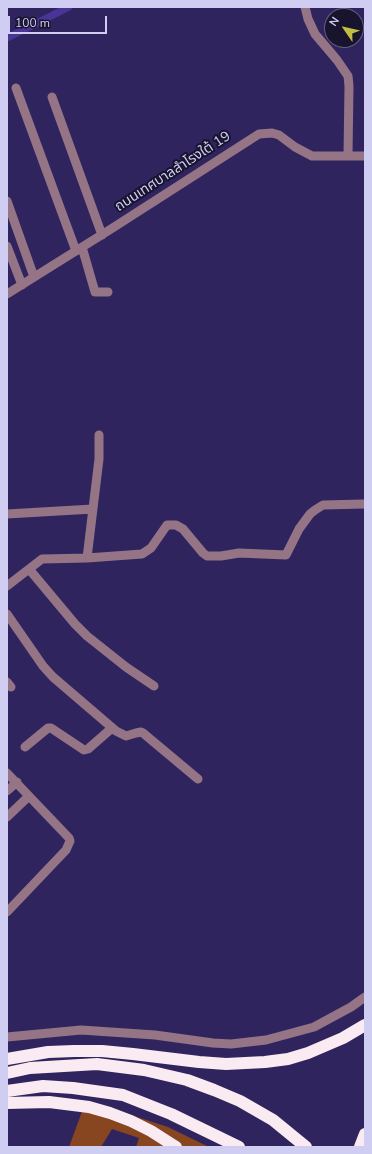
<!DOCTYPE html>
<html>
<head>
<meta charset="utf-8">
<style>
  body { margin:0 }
  #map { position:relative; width:372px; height:1154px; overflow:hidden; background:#30245f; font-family:"Nunito Sans",sans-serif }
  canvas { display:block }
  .frame { position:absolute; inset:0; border:8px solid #cfcdf1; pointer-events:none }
  .north { position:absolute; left:324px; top:8px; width:40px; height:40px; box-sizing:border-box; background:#18142e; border:1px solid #615e7c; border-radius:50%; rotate:304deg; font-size:11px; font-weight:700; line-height:16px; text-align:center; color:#cfcdf1 }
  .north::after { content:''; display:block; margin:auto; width:14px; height:18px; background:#c1be40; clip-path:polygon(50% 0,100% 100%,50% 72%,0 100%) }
  .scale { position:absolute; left:8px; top:16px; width:99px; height:18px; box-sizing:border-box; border:2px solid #cfcdf1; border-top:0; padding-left:5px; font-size:12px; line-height:14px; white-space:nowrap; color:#cfcdf1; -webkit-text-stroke:3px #18142e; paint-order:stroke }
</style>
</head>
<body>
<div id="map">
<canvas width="372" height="1154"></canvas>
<div class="frame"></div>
<div class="north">N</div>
<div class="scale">100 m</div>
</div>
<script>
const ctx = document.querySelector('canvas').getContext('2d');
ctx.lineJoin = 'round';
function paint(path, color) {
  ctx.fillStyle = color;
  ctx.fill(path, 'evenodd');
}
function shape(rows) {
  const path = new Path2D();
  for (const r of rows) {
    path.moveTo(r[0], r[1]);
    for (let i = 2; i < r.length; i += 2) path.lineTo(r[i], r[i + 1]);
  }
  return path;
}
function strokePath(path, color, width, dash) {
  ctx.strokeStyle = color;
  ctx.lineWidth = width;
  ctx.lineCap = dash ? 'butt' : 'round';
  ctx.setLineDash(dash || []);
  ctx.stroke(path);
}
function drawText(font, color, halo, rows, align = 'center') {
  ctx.font = font + ' "Nunito Sans","Noto Sans Thai",sans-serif';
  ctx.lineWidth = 4;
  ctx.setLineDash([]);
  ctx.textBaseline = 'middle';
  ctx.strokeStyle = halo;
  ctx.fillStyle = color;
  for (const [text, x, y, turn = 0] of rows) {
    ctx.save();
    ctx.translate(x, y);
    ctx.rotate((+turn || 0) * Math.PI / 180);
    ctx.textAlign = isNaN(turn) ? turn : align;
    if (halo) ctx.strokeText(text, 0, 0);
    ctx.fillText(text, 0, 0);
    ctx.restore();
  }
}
paint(shape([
  [84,1106,137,1117,168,1127,209,1147,136,1147,139,1138,112,1129,101,1147,69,1147]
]), '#874520');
strokePath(shape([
  [7,38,69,7]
]), '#4b3497', 7);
strokePath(shape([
  [305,7,308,19,315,34,337,60,348,76,349,86,348,156],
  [16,88,76,251],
  [52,97,102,235],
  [7,201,34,277],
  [7,246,22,285],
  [82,247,95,292,108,292],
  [7,294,111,229,259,134,272,133,279,135,295,147,312,156,365,156],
  [7,514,93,509],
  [87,558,99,459,99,435],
  [29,569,75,624,87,636,126,667,154,686],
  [7,586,42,559,87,558,142,554,151,548,167,525,176,525,183,529,203,553,207,556,221,556,239,553,286,555,299,529,310,514,315,510,323,505,364,504],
  [7,614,43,666,53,677,116,731,126,736,136,733,141,732,143,733,198,779],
  [7,682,11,687],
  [25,747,48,728,51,728,84,750,88,749,112,728],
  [7,773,69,838,70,841,66,850,7,912],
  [7,791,17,782],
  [7,817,29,796],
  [7,1037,81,1030,155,1035,213,1043,231,1044,266,1040,314,1027,351,1007,365,997]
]), '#957585', 9);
strokePath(shape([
  [7,1059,48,1052,74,1051,102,1051,133,1054,199,1062,226,1064,265,1062,288,1059,308,1053,343,1038,365,1025],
  [7,1073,30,1068,97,1064,144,1070,187,1080,214,1090,240,1101,273,1120,306,1147],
  [7,1091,43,1086,73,1088,123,1095,171,1114,239,1147],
  [7,1103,49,1102,89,1107,110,1113,131,1121,151,1131,176,1147],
  [360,1147,365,1134]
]), '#faeaf2', 12);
drawText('14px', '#cfcdf1', '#18142e', [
  ["ถนนเทศบาลสำโรงใต้ 19",173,172,-33]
]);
</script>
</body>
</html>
